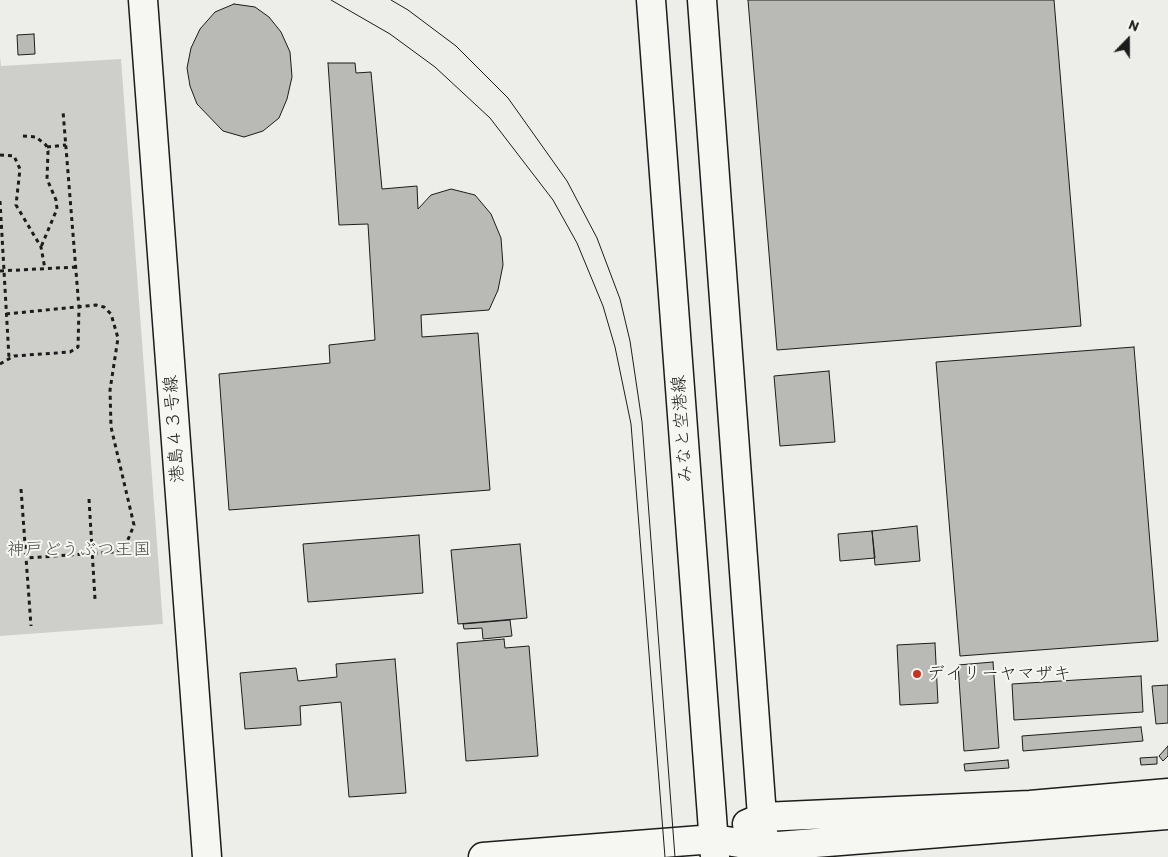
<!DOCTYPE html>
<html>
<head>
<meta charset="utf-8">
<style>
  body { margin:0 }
  #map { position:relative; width:1168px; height:857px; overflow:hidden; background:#edede9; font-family:Itim,sans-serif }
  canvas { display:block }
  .north { position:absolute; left:1103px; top:15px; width:50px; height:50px; -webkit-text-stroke:4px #f6f6f2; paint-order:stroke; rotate:22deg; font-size:14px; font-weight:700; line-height:20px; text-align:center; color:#1c1c1c }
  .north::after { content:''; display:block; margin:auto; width:18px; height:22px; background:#1c1c1c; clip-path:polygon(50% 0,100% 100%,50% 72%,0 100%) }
</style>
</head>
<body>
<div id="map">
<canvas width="1168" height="857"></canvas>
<div class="north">N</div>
</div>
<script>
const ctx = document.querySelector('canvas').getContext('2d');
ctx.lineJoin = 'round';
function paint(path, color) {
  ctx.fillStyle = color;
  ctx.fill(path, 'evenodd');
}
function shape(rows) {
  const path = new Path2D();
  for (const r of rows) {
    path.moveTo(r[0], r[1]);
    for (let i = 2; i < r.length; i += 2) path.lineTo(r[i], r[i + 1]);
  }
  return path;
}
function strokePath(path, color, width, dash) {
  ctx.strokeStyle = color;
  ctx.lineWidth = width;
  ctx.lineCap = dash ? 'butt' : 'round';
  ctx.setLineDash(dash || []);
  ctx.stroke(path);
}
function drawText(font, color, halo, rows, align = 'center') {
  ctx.font = font + ' Itim,"Klee One",sans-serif';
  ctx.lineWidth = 4;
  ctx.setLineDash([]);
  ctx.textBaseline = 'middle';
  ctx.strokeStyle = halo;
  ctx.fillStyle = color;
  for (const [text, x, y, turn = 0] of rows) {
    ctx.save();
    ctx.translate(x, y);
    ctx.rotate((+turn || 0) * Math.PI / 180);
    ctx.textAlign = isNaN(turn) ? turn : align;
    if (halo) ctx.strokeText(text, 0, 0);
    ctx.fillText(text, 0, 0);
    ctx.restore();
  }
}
paint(shape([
  [0,57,1,66,121,59,163,624,0,636]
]), '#cececb');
const building = shape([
  [748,0,1054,0,1081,326,777,350,748,0],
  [234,4,255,7,269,17,281,32,290,52,292,77,287,99,279,118,263,131,244,137,223,131,197,104,190,86,187,68,191,48,200,29,215,12,234,4],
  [34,34,35,54,18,55,17,35,34,34],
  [328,63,355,63,356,73,371,72,382,189,417,186,418,209,431,195,451,189,475,195,491,214,501,238,503,265,498,290,489,310,421,315,422,337,478,333,490,490,229,510,219,374,330,363,329,345,375,340,368,224,339,225,328,63],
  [1134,347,1158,641,960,656,936,362,1134,347],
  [829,371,835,442,780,446,774,376,829,371],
  [917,526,920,561,875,565,872,531,917,526],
  [872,531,875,558,840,561,838,534,872,531],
  [419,535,423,593,308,602,303,544,419,535],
  [520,544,527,618,458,624,451,550,520,544],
  [510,620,512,636,483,639,482,628,464,629,463,624,510,620],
  [504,639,505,648,529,646,538,756,466,761,457,643,504,639],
  [935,643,938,703,900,705,897,645,935,643],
  [395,659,406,793,349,797,341,702,300,706,301,725,245,729,240,673,296,668,298,681,337,677,336,664,395,659],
  [993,662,999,748,964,751,958,665,993,662],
  [1141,676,1143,712,1014,720,1012,684,1141,676],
  [1168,685,1168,723,1156,724,1152,686,1168,685],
  [1141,727,1143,741,1023,751,1022,736,1141,727],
  [1168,746,1168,756,1163,761,1159,756,1168,746],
  [1157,757,1157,764,1141,765,1140,758,1157,757],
  [1008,760,1009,768,965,771,964,764,1008,760]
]);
paint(building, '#b9b9b6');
strokePath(building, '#1c1c1c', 1);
const secondary = shape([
  [143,0,207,857],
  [651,0,715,857],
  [702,0,765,857],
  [747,824,763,817,1030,805,1168,793],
  [483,857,714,839,765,847,1168,815]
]);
strokePath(secondary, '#1c1c1c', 31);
strokePath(shape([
  [23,136,36,137,46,145,48,151,47,179,56,200,57,209,41,247],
  [47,147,66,145],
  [0,155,14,156,20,169,16,205,41,247,45,269],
  [0,201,9,358],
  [0,271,76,267],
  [6,314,96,305,104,307,111,314,118,338,110,390,111,427,134,525,127,542,122,549,114,552,26,558],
  [0,364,14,356,70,352,78,347,79,308,63,111],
  [21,489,31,626],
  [89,499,95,599]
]), '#1c1c1c', 3, [4, 4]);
strokePath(secondary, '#f6f6f2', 28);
strokePath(shape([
  [331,0,390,34,435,67,490,118,553,200,577,243,603,306,615,347,631,424,665,857],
  [391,0,408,10,456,46,508,98,567,181,597,238,620,299,630,341,642,422,675,857]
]), '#1c1c1c', 1);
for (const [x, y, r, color] of [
  [917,674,5,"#c8321e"]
]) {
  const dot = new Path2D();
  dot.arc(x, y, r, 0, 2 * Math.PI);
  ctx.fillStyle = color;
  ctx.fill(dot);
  strokePath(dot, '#f6f6f2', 2);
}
drawText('18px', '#1c1c1c', '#f6f6f2', [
  ["港島４３号線",175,429,-94],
  ["みなと空港線",683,429,-94]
]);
drawText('18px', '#515151', '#f6f6f2', [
  ["神戸どうぶつ王国",79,550]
]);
drawText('18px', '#1c1c1c', '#f6f6f2', [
  ["デイリーヤマザキ",927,674]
], 'left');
</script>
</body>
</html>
